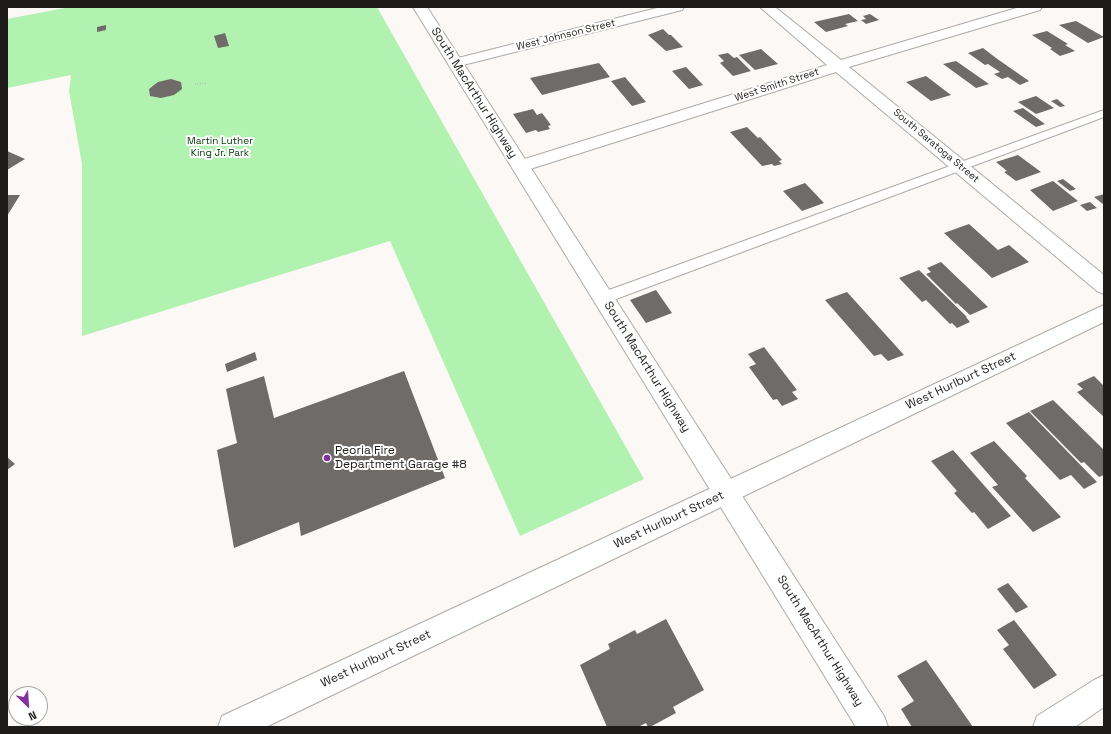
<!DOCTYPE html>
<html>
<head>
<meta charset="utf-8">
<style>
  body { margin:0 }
  #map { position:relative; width:1111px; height:734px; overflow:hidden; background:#fcf8f6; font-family:"Space Grotesk",sans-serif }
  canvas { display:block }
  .frame { position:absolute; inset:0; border:8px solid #1d1c1b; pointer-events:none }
  .north { position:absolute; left:8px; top:686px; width:40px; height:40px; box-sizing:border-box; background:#fff; border:1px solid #a5a4a4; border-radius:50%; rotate:155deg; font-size:11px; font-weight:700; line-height:16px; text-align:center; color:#1d1c1b }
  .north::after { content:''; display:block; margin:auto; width:14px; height:18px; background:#83309f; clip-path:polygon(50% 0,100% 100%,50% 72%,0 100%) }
</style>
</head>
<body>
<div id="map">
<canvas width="1111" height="734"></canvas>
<div class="frame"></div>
<div class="north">N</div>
</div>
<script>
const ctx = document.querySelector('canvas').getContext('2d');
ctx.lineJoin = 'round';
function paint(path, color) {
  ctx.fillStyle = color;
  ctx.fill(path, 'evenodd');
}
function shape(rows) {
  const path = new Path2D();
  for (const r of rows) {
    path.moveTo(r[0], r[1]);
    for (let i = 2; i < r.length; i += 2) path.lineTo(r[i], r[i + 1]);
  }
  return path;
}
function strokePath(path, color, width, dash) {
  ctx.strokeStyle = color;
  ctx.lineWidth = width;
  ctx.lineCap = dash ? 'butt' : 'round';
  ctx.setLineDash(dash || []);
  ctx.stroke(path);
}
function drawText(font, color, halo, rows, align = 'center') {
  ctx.font = font + ' "Space Grotesk",sans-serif';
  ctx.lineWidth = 4;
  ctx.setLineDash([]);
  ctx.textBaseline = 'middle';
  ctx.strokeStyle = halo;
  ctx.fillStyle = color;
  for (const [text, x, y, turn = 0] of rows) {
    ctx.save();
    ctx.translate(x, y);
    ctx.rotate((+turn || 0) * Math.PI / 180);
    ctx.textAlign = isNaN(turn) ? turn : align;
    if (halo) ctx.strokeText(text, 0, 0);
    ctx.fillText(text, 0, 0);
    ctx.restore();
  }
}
paint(shape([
  [70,7,377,7,644,479,520,536,390,241,82,336,82,164,69,91,71,75,7,88,7,19]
]), '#b2f2b0');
paint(shape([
  [849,14,858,21,845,24,848,26,826,32,814,22],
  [870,14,879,20,866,24,861,20,866,19,863,16],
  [1076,21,1104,37,1088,43,1059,25],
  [106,25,106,30,97,32,97,27],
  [663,29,669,35,671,35,683,47,666,51,648,35],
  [1047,31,1068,44,1065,45,1075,51,1060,56,1050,49,1052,48,1032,35],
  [225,33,229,46,218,48,214,36],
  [983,48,996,58,1029,81,1020,85,1008,77,1002,79,994,74,1000,72,988,64,985,65,968,53],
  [761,49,778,64,755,70,739,55],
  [728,53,734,58,737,57,751,71,733,76,720,63,724,61,718,55],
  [956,61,989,84,976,88,943,64],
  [599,63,610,77,542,95,530,78],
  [686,67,703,85,689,89,672,71],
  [926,76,951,95,931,101,906,82],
  [625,77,646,102,632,106,611,81],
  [171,79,181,82,182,89,174,95,161,98,150,96,149,89,158,82],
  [1036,96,1054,108,1036,114,1018,102],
  [1057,99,1065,106,1060,107,1051,101],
  [1023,108,1045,124,1036,127,1013,111],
  [533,109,537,115,542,113,551,125,548,126,550,129,538,132,536,130,526,133,513,114],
  [747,127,758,138,760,137,782,160,779,161,782,164,774,166,772,164,762,166,730,132],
  [7,151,25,159,7,170],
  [1018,155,1041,172,1016,181,1004,172,1007,171,996,162],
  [1063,179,1076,189,1070,191,1057,181],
  [1053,181,1078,201,1053,211,1030,190],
  [805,183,824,203,802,211,783,191],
  [1104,194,1104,205,1094,197],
  [7,195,20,195,7,216],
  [1090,202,1097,208,1087,211,1080,205],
  [969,224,998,250,1009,245,1029,262,992,278,944,233],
  [941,262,988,307,970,315,957,303,956,304,926,274,931,272,927,268],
  [919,270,967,317,966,317,970,322,957,328,952,323,950,324,926,300,922,302,899,278],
  [656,290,672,313,646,323,630,300],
  [847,292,904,355,888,361,881,354,874,356,825,300],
  [764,347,797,390,792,392,798,399,782,406,777,399,773,400,749,367,756,364,748,354],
  [255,352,257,360,227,372,225,364],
  [404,371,445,478,301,536,299,522,234,548,217,450,237,443,226,389,264,376,274,418],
  [1094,376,1104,386,1104,417,1077,392,1083,389,1077,384],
  [1053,400,1104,450,1104,475,1099,477,1084,462,1081,463,1030,411],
  [1029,412,1097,482,1084,489,1071,475,1060,480,1006,423],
  [994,441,1027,476,1025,478,1061,517,1033,532,992,487,998,485,970,453],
  [953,450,1011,516,988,529,974,512,972,513,954,493,957,491,931,461],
  [7,457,15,464,7,470],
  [1008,583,1028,607,1016,613,997,589],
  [666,619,704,690,673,707,676,713,650,727,648,727,646,723,638,727,607,727,580,665,610,649,608,644,635,630,637,634],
  [1014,620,1057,675,1034,689,1003,649,1009,645,997,630],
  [926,660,973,727,912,727,901,709,914,701,897,676]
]), '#6e6b69');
const service = shape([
  [1104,110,1104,117,608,302,603,303,598,302,597,298,598,294,1104,110]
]);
const minor = shape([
  [661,7,684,7,682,10,455,67,450,66,448,63,450,60,661,7],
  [760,7,775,7,841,60,1020,7,1042,7,1040,10,849,67,1104,275,1104,294,1097,291,836,72,527,170,521,172,515,170,512,166,515,162,827,65,760,7],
  [1104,305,1104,322,266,727,218,727,222,716,1104,305],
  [1104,675,1104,707,1075,727,1033,727,1037,716,1094,680,1104,675]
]);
const secondary = shape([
  [413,7,427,7,884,716,888,727,856,727,413,7]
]);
strokePath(service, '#aeaaa8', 2);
strokePath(minor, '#aeaaa8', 2);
strokePath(secondary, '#aeaaa8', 2);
strokePath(shape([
  [195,84,207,83]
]), '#b2afad', 2, [0.5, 2]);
paint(service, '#fff');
paint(minor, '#fff');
paint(secondary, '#fff');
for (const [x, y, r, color] of [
  [327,458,4,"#83309f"]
]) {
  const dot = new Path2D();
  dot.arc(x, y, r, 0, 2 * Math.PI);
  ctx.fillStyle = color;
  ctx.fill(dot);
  strokePath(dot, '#fff', 1.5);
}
drawText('10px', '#1d1c1b', '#fff', [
  ["West Johnson Street",566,35,-14],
  ["West Smith Street",777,85,-18],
  ["South Saratoga Street",936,146,40]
]);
drawText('10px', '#013605', '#fff', [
  ["Martin Luther",220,141],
  ["King Jr. Park",220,153]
]);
drawText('12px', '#1d1c1b', '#fff', [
  ["South MacArthur Highway",474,93,58],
  ["South MacArthur Highway",647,367,58],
  ["West Hurlburt Street",961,381,-25],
  ["West Hurlburt Street",669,520,-25],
  ["South MacArthur Highway",820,641,58],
  ["West Hurlburt Street",376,659,-25]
]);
drawText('12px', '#1d1c1b', '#fff', [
  ["Peoria Fire",335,451],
  ["Department Garage #8",335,465]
], 'left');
</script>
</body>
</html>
